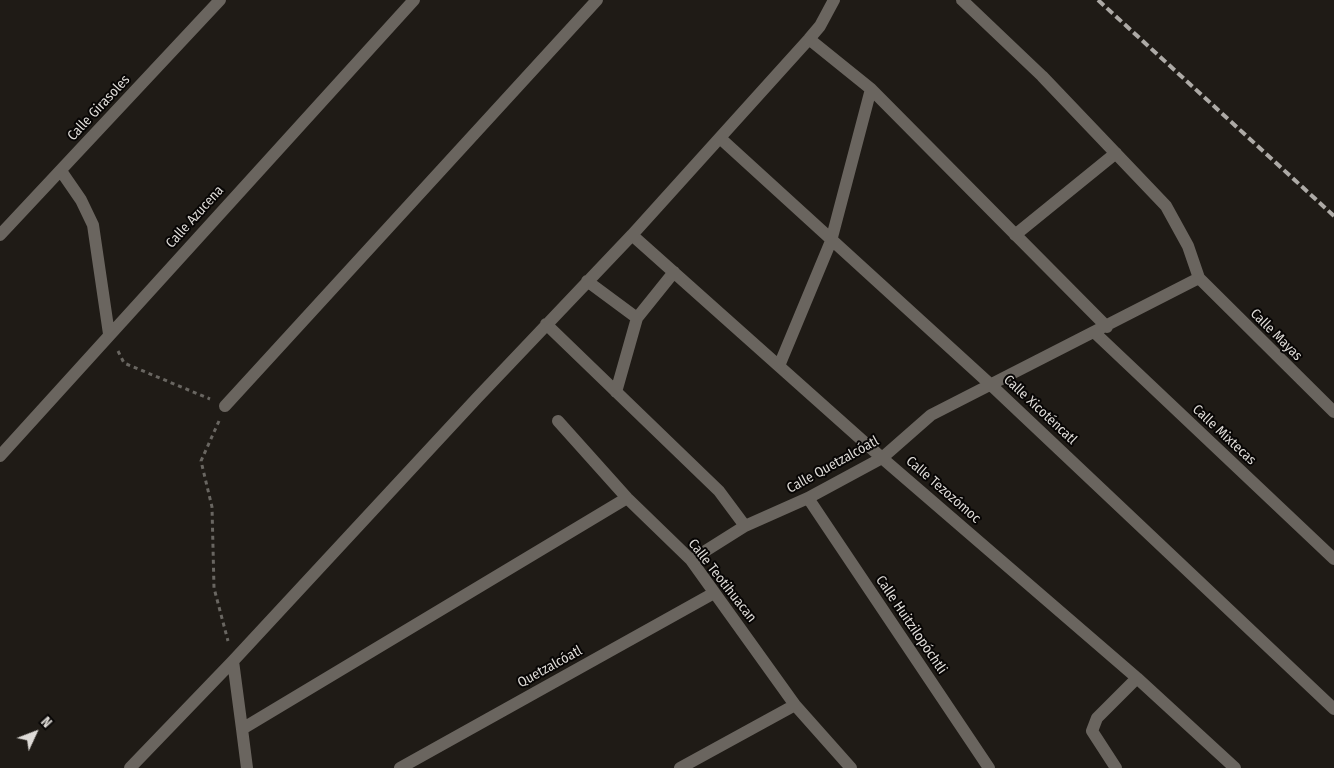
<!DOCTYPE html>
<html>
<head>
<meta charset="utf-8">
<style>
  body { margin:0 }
  #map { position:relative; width:1334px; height:768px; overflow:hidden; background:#1f1b16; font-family:"Fira Sans Condensed",sans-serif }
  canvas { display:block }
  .north { position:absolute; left:10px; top:708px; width:50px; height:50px; -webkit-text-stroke:4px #080605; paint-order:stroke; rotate:47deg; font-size:14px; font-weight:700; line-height:20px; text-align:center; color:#dedbd7 }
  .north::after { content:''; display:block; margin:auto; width:18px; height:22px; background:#dedbd7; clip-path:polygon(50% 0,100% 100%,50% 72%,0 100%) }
</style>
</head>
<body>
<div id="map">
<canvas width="1334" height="768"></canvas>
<div class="north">N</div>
</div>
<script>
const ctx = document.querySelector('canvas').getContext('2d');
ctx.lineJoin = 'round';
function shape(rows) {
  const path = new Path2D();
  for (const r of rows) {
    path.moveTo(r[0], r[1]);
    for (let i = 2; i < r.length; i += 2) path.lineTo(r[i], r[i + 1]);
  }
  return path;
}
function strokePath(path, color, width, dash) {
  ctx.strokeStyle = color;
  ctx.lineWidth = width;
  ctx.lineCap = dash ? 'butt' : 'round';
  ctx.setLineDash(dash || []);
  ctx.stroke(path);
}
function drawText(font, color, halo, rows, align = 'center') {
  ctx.font = font + ' "Fira Sans Condensed",sans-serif';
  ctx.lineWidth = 4;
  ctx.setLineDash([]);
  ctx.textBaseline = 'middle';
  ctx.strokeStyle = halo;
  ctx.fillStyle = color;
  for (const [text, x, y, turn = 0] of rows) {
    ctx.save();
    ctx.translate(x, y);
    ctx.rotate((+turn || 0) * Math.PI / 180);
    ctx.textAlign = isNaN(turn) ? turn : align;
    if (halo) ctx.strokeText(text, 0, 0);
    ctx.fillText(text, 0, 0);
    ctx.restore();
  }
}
strokePath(shape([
  [118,351,124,363,210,399],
  [219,421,201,461,212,507,214,588,228,641]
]), '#696661', 3, [4, 4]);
strokePath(shape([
  [962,0,1042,76,1166,206,1188,246,1199,278,1334,412],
  [809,39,871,89,1107,327],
  [720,138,991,385,1334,709],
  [61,171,81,200,93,225,109,334],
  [0,235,220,0],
  [632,235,882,458,1137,678,1235,768],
  [1015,235,1116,153],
  [587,281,637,318],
  [546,324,719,491,745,526],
  [1094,332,1334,559],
  [779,366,831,241,871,89],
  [616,392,637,318,674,272],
  [225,406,597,0],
  [558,421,627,498,691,560,795,705,851,768],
  [0,456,414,0],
  [808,498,989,768],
  [691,560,745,526,808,498,882,458,931,415,1199,278],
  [233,661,242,729],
  [130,768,233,661,477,398,632,235,809,39,820,26,834,0],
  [247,768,242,729,627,498],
  [400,768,714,593],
  [680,768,795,705],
  [1116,768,1092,731,1097,718,1137,678]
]), '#6a655f', 12);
strokePath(shape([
  [1098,0,1334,216]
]), '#adaaa6', 4, [8, 4]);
drawText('14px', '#dedbd7', '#080605', [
  ["Calle Girasoles",99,108,-47],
  ["Calle Azucena",195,217,-48],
  ["Calle Mayas",1276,335,45],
  ["Calle Xicoténcatl",1040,410,43],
  ["Calle Mixtecas",1224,435,43],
  ["Calle Quetzalcóatl",833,465,-29],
  ["Calle Tezozómoc",943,490,41],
  ["Calle Teotihuacan",722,581,52],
  ["Calle Huitzilopóchtli",911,625,56],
  ["Quetzalcóatl",550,667,-29]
]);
</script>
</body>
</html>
